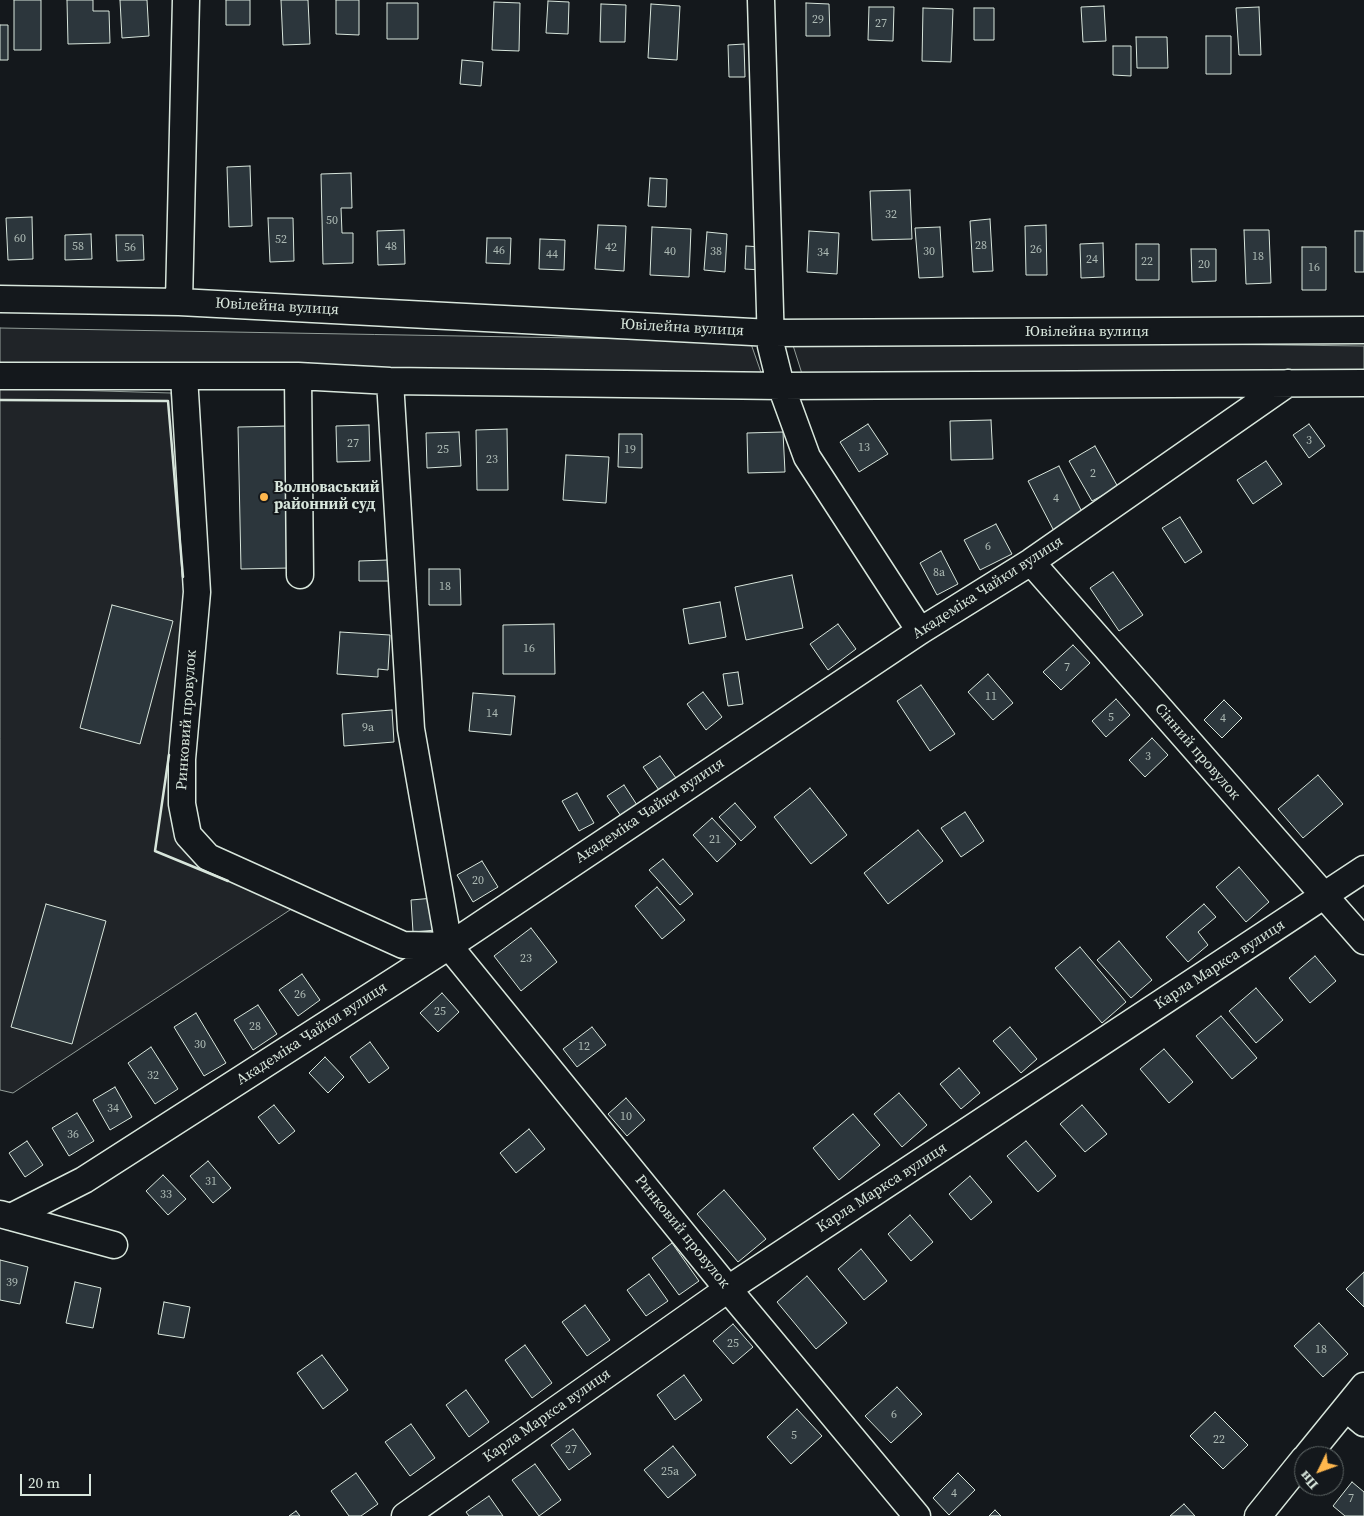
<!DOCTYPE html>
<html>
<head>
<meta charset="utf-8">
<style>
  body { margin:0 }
  #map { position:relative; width:1364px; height:1516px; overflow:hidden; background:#14181c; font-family:"Source Serif 4",serif }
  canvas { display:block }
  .north { position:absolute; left:1294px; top:1446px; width:50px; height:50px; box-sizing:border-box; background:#14181c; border:1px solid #626a69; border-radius:50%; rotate:228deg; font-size:14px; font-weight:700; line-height:20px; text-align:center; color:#d8e6dc }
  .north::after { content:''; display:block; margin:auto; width:18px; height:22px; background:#ffb74d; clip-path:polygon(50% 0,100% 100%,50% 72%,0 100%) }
  .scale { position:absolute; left:20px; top:1474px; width:71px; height:22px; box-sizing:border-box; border:2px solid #d8e6dc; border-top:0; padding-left:6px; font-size:15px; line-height:18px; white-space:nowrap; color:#d8e6dc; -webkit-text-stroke:4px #14181c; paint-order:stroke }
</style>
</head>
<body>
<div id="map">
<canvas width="1364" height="1516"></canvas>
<div class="north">Пн</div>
<div class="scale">20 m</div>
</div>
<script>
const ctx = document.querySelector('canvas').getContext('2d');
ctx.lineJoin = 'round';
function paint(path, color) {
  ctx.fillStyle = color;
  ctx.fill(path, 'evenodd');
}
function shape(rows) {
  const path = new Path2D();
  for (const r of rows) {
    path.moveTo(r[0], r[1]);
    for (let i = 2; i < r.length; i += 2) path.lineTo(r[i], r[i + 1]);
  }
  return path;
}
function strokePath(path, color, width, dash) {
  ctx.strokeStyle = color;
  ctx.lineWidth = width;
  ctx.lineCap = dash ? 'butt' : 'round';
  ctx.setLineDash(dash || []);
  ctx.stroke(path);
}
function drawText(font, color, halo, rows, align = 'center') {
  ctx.font = font + ' "Source Serif 4",serif';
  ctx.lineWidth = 4;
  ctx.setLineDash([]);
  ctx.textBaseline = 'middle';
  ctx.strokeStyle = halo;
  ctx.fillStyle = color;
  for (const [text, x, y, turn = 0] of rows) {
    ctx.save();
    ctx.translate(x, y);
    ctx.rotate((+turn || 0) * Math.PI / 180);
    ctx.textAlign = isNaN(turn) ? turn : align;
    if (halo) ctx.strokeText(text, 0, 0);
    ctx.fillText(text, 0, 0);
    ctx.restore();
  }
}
const green = shape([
  [0,328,750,341,764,381,0,374,0,328],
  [791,339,1364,346,1364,380,803,377,791,339],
  [0,388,171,393,197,592,188,835,305,900,13,1093,0,1090,0,388]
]);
paint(green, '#202428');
strokePath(green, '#939e99', 1);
const building = shape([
  [14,0,41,0,41,50,14,50,14,0],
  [67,0,93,0,93,11,109,11,110,43,68,44,67,0],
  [120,0,147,0,149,36,122,38,120,0],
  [226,0,250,0,250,25,226,25,226,0],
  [281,0,308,0,310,44,283,45,281,0],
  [336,0,359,0,359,35,336,34,336,0],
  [548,1,569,2,568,34,546,33,548,1],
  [494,2,520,3,519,51,492,50,494,2],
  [387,3,418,3,418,39,387,39,387,3],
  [806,3,829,4,830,36,806,36,806,3],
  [601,4,626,5,625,42,600,42,601,4],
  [651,4,680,6,677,60,648,58,651,4],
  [1104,6,1106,41,1083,42,1081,7,1104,6],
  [869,7,894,7,893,41,868,40,869,7],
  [1259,7,1261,55,1239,55,1236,8,1259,7],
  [923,8,953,9,951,62,922,61,923,8],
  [974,8,994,8,994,40,974,40,974,8],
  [0,25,8,25,8,60,0,60,0,25],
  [1206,36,1231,36,1231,74,1206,74,1206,36],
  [1136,37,1167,37,1168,68,1137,68,1136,37],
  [744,44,745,77,729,77,728,45,744,44],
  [1113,46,1131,46,1131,76,1113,75,1113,46],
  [462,60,483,62,481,86,460,84,462,60],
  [250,166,252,226,229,227,227,167,250,166],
  [351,173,352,208,341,208,342,233,353,233,353,263,323,264,321,174,351,173],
  [650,178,667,179,666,207,648,206,650,178],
  [910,190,912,239,872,240,870,191,910,190],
  [32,217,33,259,8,260,6,218,32,217],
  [268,218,293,218,294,261,270,262,268,218],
  [990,219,993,271,973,272,970,221,990,219],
  [598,225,626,226,624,271,595,269,598,225],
  [1046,225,1047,275,1026,275,1025,226,1046,225],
  [652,227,691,229,689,277,650,275,652,227],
  [940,227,943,277,919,278,915,228,940,227],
  [404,230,405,264,378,265,377,231,404,230],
  [1244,230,1269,230,1271,283,1246,284,1244,230],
  [809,231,839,233,837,274,807,272,809,231],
  [1355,231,1364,231,1364,272,1355,272,1355,231],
  [707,232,727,234,725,272,704,270,707,232],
  [91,234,92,259,65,260,65,235,91,234],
  [116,235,143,235,144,260,117,261,116,235],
  [487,238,511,238,510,264,486,263,487,238],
  [540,239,565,240,564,270,539,269,540,239],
  [1103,243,1104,277,1081,278,1080,244,1103,243],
  [1136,244,1159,244,1159,280,1136,280,1136,244],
  [746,246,762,247,761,270,745,269,746,246],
  [1302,247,1326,247,1326,290,1302,290,1302,247],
  [1191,249,1216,249,1216,281,1192,282,1191,249],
  [991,420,993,459,951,460,950,421,991,420],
  [868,424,888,454,859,472,840,442,868,424],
  [1309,424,1325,446,1309,458,1293,435,1309,424],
  [369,425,370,461,337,462,336,426,369,425],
  [287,426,290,568,241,569,238,427,287,426],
  [507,429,508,490,477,490,476,430,507,429],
  [459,432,461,466,427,468,426,433,459,432],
  [783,432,785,472,748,473,747,433,783,432],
  [619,434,642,434,642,468,618,467,619,434],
  [1095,446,1118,487,1092,501,1069,461,1095,446],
  [566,455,609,457,606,503,563,500,566,455],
  [1266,461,1282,484,1253,504,1237,480,1266,461],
  [1059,466,1084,516,1054,531,1028,481,1059,466],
  [1180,517,1202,552,1185,563,1162,528,1180,517],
  [996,524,1012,554,980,570,964,540,996,524],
  [941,551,958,584,937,595,920,563,941,551],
  [388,560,389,581,359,581,359,561,388,560],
  [429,569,460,569,461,605,429,605,429,569],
  [1113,572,1143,615,1119,631,1090,588,1113,572],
  [792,575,803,628,746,640,735,587,792,575],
  [720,602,726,637,689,644,683,609,720,602],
  [112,605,173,621,140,744,80,728,112,605],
  [554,624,555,674,503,674,503,625,554,624],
  [838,624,856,649,828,670,810,644,838,624],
  [340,632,390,635,388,670,378,669,378,677,337,674,340,632],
  [1073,645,1090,663,1061,690,1043,672,1073,645],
  [738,672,743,704,728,706,723,674,738,672],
  [988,674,1013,703,993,720,968,692,988,674],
  [921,685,955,734,930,751,897,701,921,685],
  [703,692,722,717,706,730,687,704,703,692],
  [473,693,515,696,511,735,469,731,473,693],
  [1116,699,1130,715,1106,737,1092,721,1116,699],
  [1224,700,1242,718,1222,738,1204,720,1224,700],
  [392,710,394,742,344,746,342,714,392,710],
  [1152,738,1168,755,1145,777,1129,760,1152,738],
  [660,756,676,778,659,790,643,767,660,756],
  [1318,775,1343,804,1303,838,1278,809,1318,775],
  [624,785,639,808,623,819,607,796,624,785],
  [810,788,847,835,811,864,774,817,810,788],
  [577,793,594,823,579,831,562,801,577,793],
  [735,803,756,827,741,841,719,817,735,803],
  [965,812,984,841,961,857,941,828,965,812],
  [712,818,736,844,717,862,693,835,712,818],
  [918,830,943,861,888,904,864,873,918,830],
  [663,859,693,894,680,905,649,870,663,859],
  [482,861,498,887,473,902,457,875,482,861],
  [1239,867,1269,902,1246,922,1216,887,1239,867],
  [657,887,685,920,662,939,635,906,657,887],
  [434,898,436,930,413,932,411,900,434,898],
  [46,904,106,921,72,1044,11,1027,46,904],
  [1204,904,1216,917,1198,932,1208,945,1188,962,1166,937,1204,904],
  [531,928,557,962,521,991,494,956,531,928],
  [1119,941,1152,980,1131,998,1097,960,1119,941],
  [1080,947,1126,1002,1102,1023,1055,968,1080,947],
  [1315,956,1336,981,1310,1003,1289,978,1315,956],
  [302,974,320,1000,298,1016,279,990,302,974],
  [1256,988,1283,1020,1256,1043,1229,1011,1256,988],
  [442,993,459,1012,438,1032,420,1013,442,993],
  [258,1005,277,1034,253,1050,234,1020,258,1005],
  [196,1013,226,1063,204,1076,174,1027,196,1013],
  [1221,1016,1257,1058,1232,1079,1196,1036,1221,1016],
  [592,1027,606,1045,577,1067,563,1049,592,1027],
  [1010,1027,1037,1059,1021,1073,993,1041,1010,1027],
  [370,1042,389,1068,369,1083,350,1057,370,1042],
  [151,1047,178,1089,155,1104,128,1063,151,1047],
  [1164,1049,1193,1082,1169,1103,1140,1069,1164,1049],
  [325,1057,344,1077,328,1093,309,1073,325,1057],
  [959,1068,980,1093,961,1109,940,1084,959,1068],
  [115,1087,132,1117,110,1130,93,1100,115,1087],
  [899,1093,927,1125,902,1147,874,1114,899,1093],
  [626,1098,645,1120,627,1136,608,1114,626,1098],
  [274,1105,295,1131,279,1144,258,1117,274,1105],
  [1082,1105,1107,1134,1085,1152,1060,1124,1082,1105],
  [77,1113,94,1141,69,1156,52,1128,77,1113],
  [853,1114,880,1145,839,1180,813,1148,853,1114],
  [529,1129,545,1149,516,1173,500,1153,529,1129],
  [27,1141,43,1165,25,1177,9,1153,27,1141],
  [1026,1141,1056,1176,1038,1192,1007,1156,1026,1141],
  [208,1161,231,1188,213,1203,190,1176,208,1161],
  [163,1175,186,1199,168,1215,146,1191,163,1175],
  [970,1176,992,1202,971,1220,949,1194,970,1176],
  [724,1190,766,1239,738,1262,697,1214,724,1190],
  [910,1215,933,1242,911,1261,888,1234,910,1215],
  [672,1243,699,1281,679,1295,652,1258,672,1243],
  [861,1249,887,1281,864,1300,838,1269,861,1249],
  [0,1260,28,1267,20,1304,0,1300,0,1260],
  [1364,1272,1364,1307,1346,1289,1364,1272],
  [649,1274,668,1301,646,1316,627,1290,649,1274],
  [807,1276,847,1323,816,1349,777,1302,807,1276],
  [75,1282,101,1288,93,1328,66,1323,75,1282],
  [164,1302,190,1307,184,1338,158,1334,164,1302],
  [585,1305,610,1340,587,1356,562,1322,585,1305],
  [1319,1323,1348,1354,1323,1377,1294,1346,1319,1323],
  [733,1324,753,1347,733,1364,713,1341,733,1324],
  [525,1345,552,1383,532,1398,505,1360,525,1345],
  [322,1355,348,1390,323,1409,297,1373,322,1355],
  [684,1375,702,1400,675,1420,657,1395,684,1375],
  [897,1387,922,1414,891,1443,865,1416,897,1387],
  [466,1390,489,1422,469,1437,446,1405,466,1390],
  [797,1409,822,1436,791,1464,767,1437,797,1409],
  [1215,1412,1248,1445,1223,1469,1190,1436,1215,1412],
  [411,1424,435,1458,410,1476,385,1442,411,1424],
  [573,1429,591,1454,569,1470,551,1445,573,1429],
  [673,1446,696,1475,668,1498,644,1470,673,1446],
  [535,1464,561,1500,539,1516,512,1480,535,1464],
  [356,1473,378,1504,361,1516,349,1516,331,1491,356,1473],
  [958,1473,975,1490,949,1515,933,1498,958,1473],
  [1352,1482,1364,1492,1364,1516,1345,1516,1333,1506,1352,1482],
  [489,1496,503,1516,469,1516,466,1512,489,1496],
  [1184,1504,1195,1516,1170,1516,1184,1504],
  [995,1510,1001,1516,989,1516,995,1510],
  [296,1511,300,1516,289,1516,296,1511]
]);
paint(building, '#2c363c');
strokePath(building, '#d8e6dc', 1);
const minor = shape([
  [761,0,771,346,781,386,807,457,920,631],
  [0,299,179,302,771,333,1364,330],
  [179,302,186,0],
  [0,376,298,376,390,381,781,386,1364,383],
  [184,376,197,592,182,759,182,804,188,835,208,857,403,945,449,946],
  [298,376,300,575],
  [390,381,411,729,449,946,728,1289,917,1516],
  [1031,562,1364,941],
  [0,1214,11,1217,84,1180,449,946,920,631,1031,562,1288,383],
  [11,1217,114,1245],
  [1346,1408,1364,1423],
  [1307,1456,1364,1386],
  [405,1516,728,1289,1364,869],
  [1258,1516,1304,1459]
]);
strokePath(minor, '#d8e6dc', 29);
strokePath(minor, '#14181c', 26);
strokePath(shape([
  [0,400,168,401,183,577],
  [169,755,155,851,228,881]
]), '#d8e6dc', 2.5);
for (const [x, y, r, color] of [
  [264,497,5,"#ffb74d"]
]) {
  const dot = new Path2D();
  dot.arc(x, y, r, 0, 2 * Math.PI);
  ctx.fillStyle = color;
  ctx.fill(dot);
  strokePath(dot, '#14181c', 2);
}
drawText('12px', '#adbab4', null, [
  ["29",818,20],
  ["27",881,24],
  ["32",891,215],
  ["50",332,221],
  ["60",20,239],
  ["52",281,240],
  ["28",981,246],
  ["58",78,247],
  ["48",391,247],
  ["56",130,248],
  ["42",611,248],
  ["26",1036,250],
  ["46",499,251],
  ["40",670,252],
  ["38",716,252],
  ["30",929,252],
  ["34",823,253],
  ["44",552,255],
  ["18",1258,257],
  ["24",1092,260],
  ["22",1147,262],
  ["20",1204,265],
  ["16",1314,268],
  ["3",1309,441],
  ["27",353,444],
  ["13",864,448],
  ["25",443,450],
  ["19",630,450],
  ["23",492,460],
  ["2",1093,474],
  ["4",1056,499],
  ["6",988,547],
  ["8а",939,573],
  ["18",445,587],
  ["16",529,649],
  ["7",1067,668],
  ["11",991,697],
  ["14",492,714],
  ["5",1111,718],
  ["4",1223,719],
  ["9а",368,728],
  ["3",1148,757],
  ["21",715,840],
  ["20",478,881],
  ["23",526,959],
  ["26",300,995],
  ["25",440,1012],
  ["28",255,1027],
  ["30",200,1045],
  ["12",584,1047],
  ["32",153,1076],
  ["34",113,1109],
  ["10",626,1117],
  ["36",73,1135],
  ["31",211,1182],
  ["33",166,1195],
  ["39",12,1283],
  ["25",733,1344],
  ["18",1321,1350],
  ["6",894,1415],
  ["5",794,1436],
  ["22",1219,1440],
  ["27",571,1450],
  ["25а",670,1472],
  ["4",954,1494],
  ["7",1351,1499]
]);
drawText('15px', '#d8e6dc', '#14181c', [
  ["Ювілейна вулиця",277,307,3],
  ["Ювілейна вулиця",682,328,3],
  ["Ювілейна вулиця",1087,332],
  ["Академіка Чайки вулиця",988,588,-33],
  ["Ринковий провулок",187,720,-86],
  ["Сінний провулок",1197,752,49],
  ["Академіка Чайки вулиця",650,811,-34],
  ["Карла Маркса вулиця",1220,965,-33],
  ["Академіка Чайки вулиця",312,1034,-33],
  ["Карла Маркса вулиця",882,1188,-33],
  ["Ринковий провулок",682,1232,51],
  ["Карла Маркса вулиця",547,1416,-35]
]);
drawText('bold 15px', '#d8e6dc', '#14181c', [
  ["Волноваський",274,488],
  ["районний суд",274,505]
], 'left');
</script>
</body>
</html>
